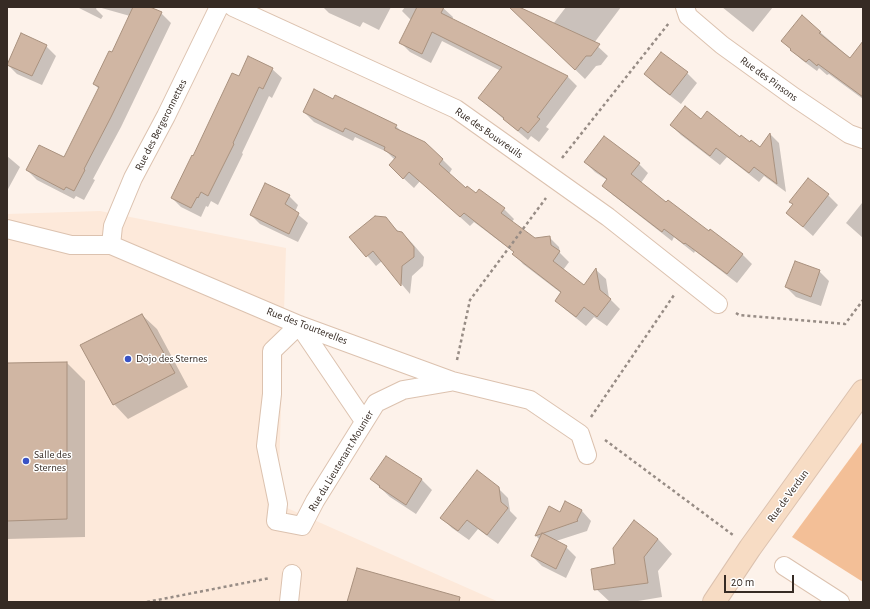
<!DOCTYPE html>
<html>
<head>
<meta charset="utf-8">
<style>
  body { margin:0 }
  #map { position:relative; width:870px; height:609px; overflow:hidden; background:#fdf2ea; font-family:"Alegreya Sans",sans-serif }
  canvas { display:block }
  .frame { position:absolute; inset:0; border:8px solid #362b24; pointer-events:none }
  .scale { position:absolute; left:724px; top:575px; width:70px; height:18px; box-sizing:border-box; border:2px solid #362b24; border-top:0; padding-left:5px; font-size:12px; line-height:14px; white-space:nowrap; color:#362b24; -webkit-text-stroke:3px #fff; paint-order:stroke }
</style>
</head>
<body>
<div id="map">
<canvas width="870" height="609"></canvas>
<div class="frame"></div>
<div class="scale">20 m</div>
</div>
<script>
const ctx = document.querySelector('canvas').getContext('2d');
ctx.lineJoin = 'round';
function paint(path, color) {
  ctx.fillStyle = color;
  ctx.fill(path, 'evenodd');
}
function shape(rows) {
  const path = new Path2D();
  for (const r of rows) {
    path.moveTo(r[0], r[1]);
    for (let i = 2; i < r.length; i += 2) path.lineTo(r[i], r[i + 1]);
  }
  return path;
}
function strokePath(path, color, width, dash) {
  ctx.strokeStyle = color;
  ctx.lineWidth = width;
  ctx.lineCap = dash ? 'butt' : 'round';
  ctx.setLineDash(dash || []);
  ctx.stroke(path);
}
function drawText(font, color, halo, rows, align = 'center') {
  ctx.font = font + ' "Alegreya Sans",sans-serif';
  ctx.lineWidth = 3;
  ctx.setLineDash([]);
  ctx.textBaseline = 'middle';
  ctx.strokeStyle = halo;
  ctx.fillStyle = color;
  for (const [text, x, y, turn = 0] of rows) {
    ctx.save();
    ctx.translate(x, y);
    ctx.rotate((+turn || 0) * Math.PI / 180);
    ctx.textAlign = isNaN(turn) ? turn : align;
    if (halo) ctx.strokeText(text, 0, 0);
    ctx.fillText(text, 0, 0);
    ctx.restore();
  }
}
paint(shape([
  [100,211,286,248,278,504,499,602,7,602,7,214]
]), '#fde9da');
paint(shape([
  [863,441,863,582,792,537]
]), '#f3bf97');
paint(shape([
  [77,7,97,7,96,9,103,16,101,19],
  [98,7,153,7,152,9,161,13,171,23,121,127,93,179,95,180,84,200,76,196,74,199,37,180,27,170,64,159,99,89,94,84,113,54,130,16],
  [323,7,391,7,379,30,363,22,360,27,329,13],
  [405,7,442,7,453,17,452,20,568,77,577,86,546,127,549,129,539,142,531,136,528,140,479,98,501,71,442,41,431,63,410,52,401,43,412,21,402,11],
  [510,7,516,7,553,24,566,7,621,7,594,43,608,56,601,65,596,66,585,79],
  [722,7,773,7,753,32],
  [820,32,851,59,863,49,863,99,829,74,827,75,819,68,817,71,802,60,782,41],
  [22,34,46,46,56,56,42,85,17,74,7,64],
  [661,53,687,73,697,83,681,104,655,84,645,74],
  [272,69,282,78,272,98,269,96,242,153,243,154,218,205,211,201,208,207,206,206,201,217,181,207,172,198,193,157,239,77],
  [333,100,396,126,402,132,442,159,452,169,449,174,466,189,504,209,514,219,512,222,535,239,549,237,559,247,560,253,569,262,563,270,584,286,596,270,606,279,609,298,620,309,607,326,594,317,586,326,566,310,556,300,561,293,523,264,514,254,515,253,474,222,470,226,420,181,414,188,400,175,395,160,387,152,355,137,353,141,314,122,304,112],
  [701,120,760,148,770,134,779,143,786,192,764,176,759,182,727,157,720,165,681,135,671,125],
  [7,156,20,167,7,191],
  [585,162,639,164,648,173,641,183,667,203,742,254,752,264,737,283,695,251,694,253,674,237,672,241,613,195,604,185,607,180,595,172],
  [828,195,838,205,813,236,787,213],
  [289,196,298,205,295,212,308,223,298,242,260,224,251,215],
  [862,203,863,204,863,238,846,223],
  [385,218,399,232,402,233,412,243,424,257,423,266,412,276,410,294,382,261,376,266,351,237],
  [819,271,829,281,821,306,796,297,786,287],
  [142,315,157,329,188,387,128,419,114,404],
  [67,363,85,381,85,537,7,539,7,364],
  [386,457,422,480,432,490,416,514,390,497,371,479],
  [498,488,508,498,510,511,517,518,498,544,478,529,469,540,452,528,442,518],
  [566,503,582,511,591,521,587,531,556,541,566,547,576,557,566,578,542,566,532,556,540,540,536,536,561,513],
  [658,539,672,554,658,571,662,597,632,602,610,602,594,587,616,565]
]), '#0003');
const building = shape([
  [133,7,150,7,162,12,111,117,84,169,85,170,74,191,66,187,64,190,26,170,39,145,64,157,99,87,93,84,109,51,112,52,133,7],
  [417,7,444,7,441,13,568,76,537,117,540,119,528,133,521,127,518,131,503,119,504,118,478,98,502,67,432,32,422,54,399,43,417,7],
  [509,7,519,7,600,44,591,56,586,56,575,70,509,7],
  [802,15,821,32,819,33,850,58,863,41,863,97,818,64,817,66,809,59,806,62,790,50,791,49,781,41,802,15],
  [21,33,47,45,32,76,7,65,21,33],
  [661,52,688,72,670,95,644,74,661,52],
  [248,56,273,68,263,89,259,87,233,143,234,144,208,196,201,192,198,198,197,197,191,208,171,198,192,155,193,156,232,73,239,76,248,56],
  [314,89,333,99,335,95,397,125,395,128,425,142,443,159,439,164,466,188,467,186,476,193,479,189,505,208,501,213,535,238,550,236,551,245,560,251,553,261,584,285,596,268,600,290,611,299,597,317,584,307,576,317,555,301,561,292,512,254,514,252,464,213,460,217,409,172,403,179,389,165,396,157,384,150,385,147,345,128,343,132,303,112,314,89],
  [685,106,701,119,707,111,740,137,741,135,750,142,751,140,760,147,770,133,777,184,754,167,749,173,716,148,710,156,670,125,685,106],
  [604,136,640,163,631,174,666,202,668,200,709,231,710,229,743,254,727,274,685,243,684,244,664,229,662,232,602,186,607,179,584,162,604,136],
  [808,178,829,194,803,227,786,213,793,204,789,202,808,178],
  [265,183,290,195,285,204,299,213,289,234,250,215,265,183],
  [375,216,386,217,397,231,402,232,414,247,414,257,402,266,401,286,373,251,366,257,349,237,375,216],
  [795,261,820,270,811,297,785,287,795,261],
  [142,314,175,373,113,405,80,345,142,314],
  [67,362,67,519,7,521,7,363,67,362],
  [386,456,422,479,406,505,379,487,380,486,370,479,386,456],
  [477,470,499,487,501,502,508,508,487,535,467,520,458,531,440,518,477,470],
  [565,501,582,510,577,520,578,521,535,536,549,506,560,512,565,501],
  [634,520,658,539,644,557,648,583,594,590,591,569,615,564,613,548,634,520],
  [542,533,567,546,556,569,531,556,542,533],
  [357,568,460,597,459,602,347,602,357,568]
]);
paint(building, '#d0b6a3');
strokePath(building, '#a9917e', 1);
const street = shape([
  [233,7,456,109,608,217,718,304],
  [685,7,688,16,722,45,794,97,849,134,863,139],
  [7,229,71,245,111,245,299,325,452,381,530,400,580,434,587,455],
  [111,245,113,226,133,178,166,116,219,7],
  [364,421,299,325,272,351,272,394,266,446,278,504,276,521,302,526,315,501,376,403,403,390,450,382],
  [784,566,840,602],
  [289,602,292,574]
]);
const secondary = shape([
  [714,602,750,548,863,391]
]);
strokePath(street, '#dcc2af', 20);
strokePath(secondary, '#dcc2af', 24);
strokePath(shape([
  [562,158,669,23],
  [736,313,739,315,845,324,863,300],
  [457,360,470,300,546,198],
  [591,417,674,295],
  [605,440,733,535],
  [147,602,270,578]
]), '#978c85', 2.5, [3, 3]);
strokePath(street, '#fff', 18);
strokePath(secondary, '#f7dcc4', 22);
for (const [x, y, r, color] of [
  [128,359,4,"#3953c5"],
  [26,461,4,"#3953c5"]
]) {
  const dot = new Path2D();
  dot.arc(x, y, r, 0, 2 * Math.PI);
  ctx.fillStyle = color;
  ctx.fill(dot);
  strokePath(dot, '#fff', 1.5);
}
drawText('11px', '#362b24', '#fff', [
  ["Rue des Pinsons",769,79,36],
  ["Rue des Bergeronnettes",161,125,-63],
  ["Rue des Bouvreuils",489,133,35],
  ["Rue des Tourterelles",307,326,21],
  ["Rue du Lieutenant Mounier",341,461,-59],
  ["Rue de Verdun",788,496,-54]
]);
drawText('11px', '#362b24', '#fff', [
  ["Dojo des Sternes",136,359],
  ["Salle des",34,455],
  ["Sternes",34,468]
], 'left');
</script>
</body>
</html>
